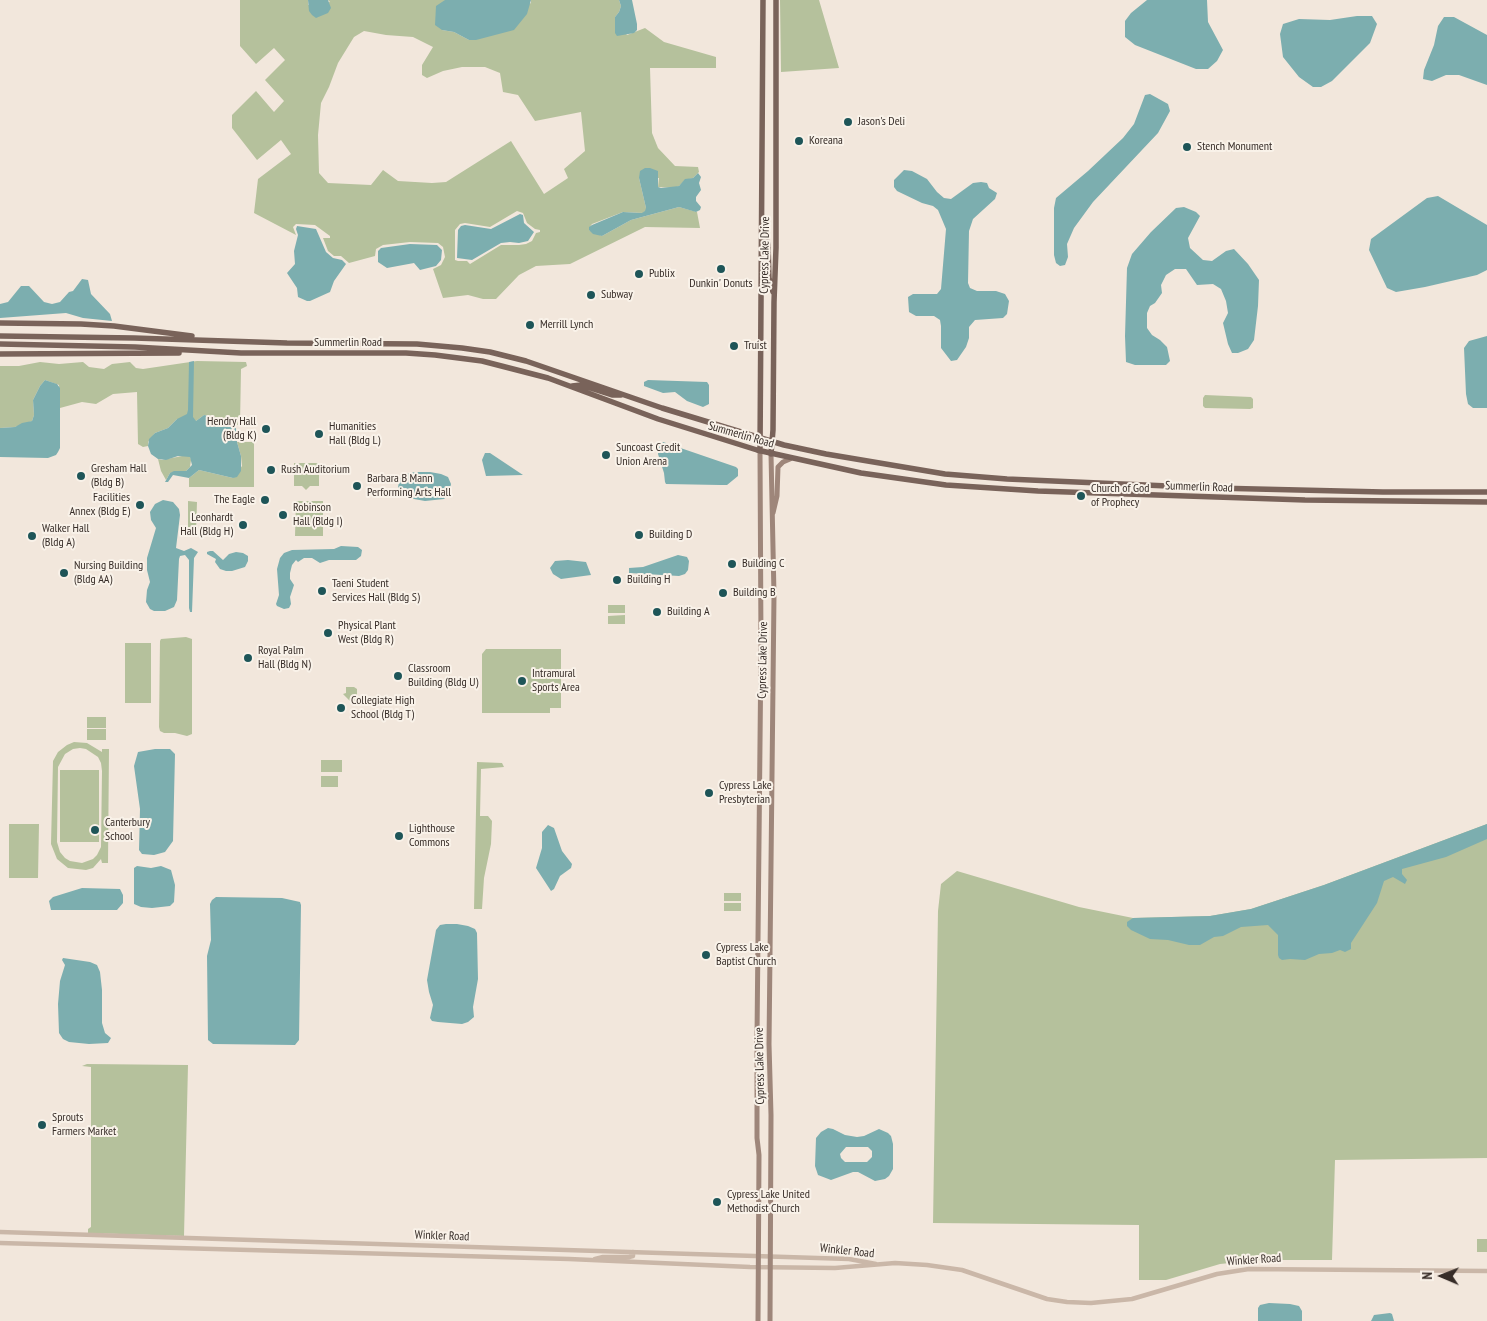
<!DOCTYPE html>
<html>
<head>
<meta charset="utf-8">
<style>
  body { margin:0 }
  #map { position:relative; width:1487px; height:1321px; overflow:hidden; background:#f2e7dc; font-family:"PT Sans Narrow",sans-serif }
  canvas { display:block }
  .north { position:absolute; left:1417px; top:1251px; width:50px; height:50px; -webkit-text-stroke:4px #f9f2e9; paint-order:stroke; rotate:271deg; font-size:14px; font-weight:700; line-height:20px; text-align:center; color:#372d28 }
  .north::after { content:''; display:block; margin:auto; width:18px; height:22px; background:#372d28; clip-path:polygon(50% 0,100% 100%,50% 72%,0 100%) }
</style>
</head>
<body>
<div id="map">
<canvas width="1487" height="1321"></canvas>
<div class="north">N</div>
</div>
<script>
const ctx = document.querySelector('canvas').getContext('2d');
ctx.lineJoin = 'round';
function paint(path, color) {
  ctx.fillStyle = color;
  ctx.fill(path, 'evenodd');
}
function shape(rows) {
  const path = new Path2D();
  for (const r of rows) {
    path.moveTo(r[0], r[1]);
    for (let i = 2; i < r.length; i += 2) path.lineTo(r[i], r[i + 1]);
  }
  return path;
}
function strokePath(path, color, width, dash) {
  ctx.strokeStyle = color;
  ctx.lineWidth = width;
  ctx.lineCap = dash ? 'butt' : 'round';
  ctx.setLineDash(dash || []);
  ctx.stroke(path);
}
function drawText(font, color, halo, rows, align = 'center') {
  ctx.font = font + ' "PT Sans Narrow",sans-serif';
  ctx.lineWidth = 4;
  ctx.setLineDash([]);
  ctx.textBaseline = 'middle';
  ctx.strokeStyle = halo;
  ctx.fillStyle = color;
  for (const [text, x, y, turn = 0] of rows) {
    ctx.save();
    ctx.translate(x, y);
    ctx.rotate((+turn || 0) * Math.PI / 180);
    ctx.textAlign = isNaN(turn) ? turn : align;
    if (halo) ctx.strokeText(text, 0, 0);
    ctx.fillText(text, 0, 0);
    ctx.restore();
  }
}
paint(shape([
  [240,0,308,0,308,5,330,2,328,0,445,0,442,30,454,32,469,40,531,3,531,0,619,0,621,6,619,12,615,17,627,35,645,28,664,42,716,57,716,68,650,68,652,133,658,148,675,166,698,167,699,172,693,178,685,180,679,186,674,188,658,187,659,178,639,178,646,208,646,211,643,213,623,212,592,224,589,228,589,230,602,236,631,220,679,207,697,212,700,228,645,227,570,264,536,266,519,275,496,299,483,299,468,295,443,298,433,269,441,265,445,257,443,247,438,243,410,242,383,245,376,249,375,256,349,263,341,256,334,256,328,251,323,238,330,238,330,236,315,225,296,224,293,227,296,235,254,213,258,179,291,154,281,140,257,160,232,128,232,115,256,91,274,112,284,101,265,80,285,60,274,48,256,64,240,46],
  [364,31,386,35,413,37,433,47,422,65,422,75,427,78,443,71,462,67,485,67,500,73,503,92,518,95,535,121,581,112,585,151,564,169,568,178,544,194,511,141,446,182,432,183,398,181,383,170,371,185,328,183,319,173,318,135,321,103,329,87,338,63,354,37],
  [517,211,523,213,527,223,535,229,540,230,540,232,536,233,532,241,526,244,519,245,501,245,470,264,467,261,458,261,455,260,455,230,460,224,465,223,490,227],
  [780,0,819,0,839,68,781,72],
  [197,361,246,362,247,366,241,369,240,424,230,427,227,427,213,417,204,415,196,421,177,419,168,428,155,433,148,442,148,446,143,447,138,444,137,392,113,394,96,404,82,402,60,408,59,385,45,380,40,386,33,400,34,415,32,421,15,427,0,428,0,366,19,366,40,362,59,364,83,362,89,367,104,369,112,364,130,362,136,368,143,369],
  [1205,395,1251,397,1253,399,1253,408,1250,409,1205,408,1203,406,1203,398],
  [237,442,254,442,254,487,189,487,189,478,199,470,233,478,242,466,241,456],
  [187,455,190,456,191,460,190,467,186,471,170,473,166,480,161,471,158,459,162,460],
  [294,463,319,463,319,486,310,486,306,490,302,486,294,486],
  [188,501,197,502,196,532,188,532],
  [296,501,323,501,323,536,295,536],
  [608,605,625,605,625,613,608,613],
  [625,615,625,624,608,624,608,616],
  [186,637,192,639,192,734,187,736,175,733,164,733,160,731,159,727,160,641,161,639],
  [125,643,151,643,151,703,125,703],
  [486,649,561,649,561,708,550,708,550,713,482,713,482,654],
  [346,687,354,687,357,689,357,699,352,703,343,694,346,693],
  [87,717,106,717,106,728,87,728],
  [87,729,106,729,106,740,87,740],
  [74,742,87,743,102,752,102,749,109,749,108,863,102,863,101,859,93,868,86,870,68,868,57,859,51,844,53,761,58,752,67,745],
  [80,748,86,749,98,757,101,763,102,771,101,847,97,855,93,859,82,863,70,861,65,858,60,852,57,842,58,767,65,754,73,749],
  [321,760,342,760,342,772,321,772],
  [477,762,502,763,504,767,481,769,480,816,488,816,492,821,491,844,484,878,482,909,474,909],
  [60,770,99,770,99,842,60,842],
  [321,776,338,776,338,787,321,787],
  [9,824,39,824,38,878,9,878],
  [1487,824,1487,1158,1335,1160,1332,1260,1261,1260,1220,1264,1166,1280,1139,1280,1139,1225,933,1223,938,911,941,884,957,871,1079,907,1133,918,1210,916,1251,909,1324,885],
  [724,893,741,893,741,901,724,901],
  [724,903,741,903,741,911,724,911],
  [87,1064,188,1065,184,1236,88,1233,88,1229,91,1227,91,1067,82,1066],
  [1477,1239,1487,1239,1487,1252,1477,1252]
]), '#b5c19c');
paint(shape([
  [308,0,328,0,331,8,328,13,316,18,312,15,309,11],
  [445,0,531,0,527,14,514,30,476,40,469,40,454,32,442,30,435,25,436,6],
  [619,0,632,0,637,24,637,30,634,33,617,36,615,33,615,17,619,12,621,6],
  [1147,0,1207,0,1208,22,1223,50,1217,61,1208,69,1196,69,1135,45,1125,37,1125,21,1131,13],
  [1357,16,1372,16,1377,24,1370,43,1332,81,1321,87,1313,87,1299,77,1283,57,1280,34,1283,24,1299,19,1330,20],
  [1444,17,1454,17,1487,35,1487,85,1459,75,1446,75,1432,81,1423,79,1424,70,1434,45,1438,26],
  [1150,94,1168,104,1170,111,1158,133,1093,202,1074,228,1067,244,1068,257,1065,265,1060,266,1056,263,1054,255,1054,208,1056,198,1088,171,1123,138,1134,124,1145,95],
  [645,168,650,168,658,171,658,187,661,188,679,186,685,179,693,178,698,173,701,177,699,183,701,190,696,197,696,201,701,207,700,210,696,212,679,207,642,217,631,220,602,236,593,234,589,230,589,227,592,225,623,212,642,213,645,211,646,208,639,178,640,171],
  [904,170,912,171,927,179,937,192,944,198,951,199,973,183,981,182,987,183,989,188,997,193,995,199,973,219,969,231,968,283,970,288,977,291,996,291,1005,294,1009,301,1007,314,1003,318,975,320,969,327,969,338,966,347,957,360,951,361,941,348,941,326,940,320,934,316,916,316,909,312,908,297,913,294,937,294,941,289,946,229,938,210,933,206,922,203,897,191,894,187,894,180],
  [1438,196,1487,225,1487,270,1477,275,1425,287,1396,292,1387,288,1369,250,1371,239,1427,198],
  [1184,207,1196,212,1200,216,1188,238,1190,248,1203,260,1212,261,1226,251,1234,249,1248,264,1259,280,1258,306,1254,340,1248,349,1238,353,1232,353,1228,344,1223,323,1228,313,1226,301,1221,289,1213,284,1197,285,1186,269,1175,269,1166,275,1161,285,1162,293,1155,303,1150,306,1147,313,1147,328,1152,335,1160,340,1167,347,1170,361,1166,365,1135,365,1126,362,1125,336,1127,268,1132,254,1151,232,1176,208],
  [520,214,523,215,524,223,534,232,528,241,519,243,510,242,501,243,472,260,457,258,458,230,461,226,465,225,491,229],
  [297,226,316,229,326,252,333,258,342,260,346,264,334,281,330,292,310,301,307,301,298,297,297,288,287,273,295,264,294,251,298,235,296,229],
  [410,244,437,245,442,250,441,260,436,266,420,270,414,263,387,268,378,262,378,251,381,248],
  [82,279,88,280,91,294,110,314,112,321,83,318,66,313,0,318,0,304,8,302,21,286,29,286,44,302,52,304,60,302,69,292,73,291],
  [1487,336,1487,408,1473,408,1468,404,1466,394,1464,348,1469,341],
  [194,361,193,417,196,421,204,415,209,416,227,427,234,426,236,428,237,442,241,456,241,471,237,477,233,478,199,470,189,478,173,475,168,482,165,482,170,473,174,471,186,471,192,465,190,457,178,456,166,460,158,459,151,454,148,446,149,439,155,433,168,428,177,419,187,414,188,410,189,362],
  [45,380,57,384,60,388,60,448,58,452,56,455,48,458,0,457,0,428,15,427,22,423,32,421,34,415,33,400,40,386],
  [648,380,707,382,709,385,709,404,703,407,687,401,675,392,663,393,644,386,644,382],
  [663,442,736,467,738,469,738,476,727,485,720,485,666,484,665,482,664,473,658,454,659,447],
  [485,453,490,453,523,475,486,476,482,460],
  [415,472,430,472,441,474,448,477,451,484,449,494,444,499,425,501,403,497,399,492,398,487,400,478,405,474],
  [163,500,173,502,179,509,180,515,176,548,184,551,191,548,198,552,194,558,192,612,190,612,189,608,189,560,185,555,180,556,179,559,177,600,174,607,165,611,154,611,150,609,146,602,147,590,150,582,147,570,147,558,156,528,151,520,150,512,155,504],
  [341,546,358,547,362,550,361,556,356,560,329,560,320,563,312,558,304,558,298,562,296,560,292,565,290,573,290,579,294,585,290,597,291,604,289,608,284,609,277,606,276,604,279,595,277,569,280,558,284,553,292,550,334,549],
  [210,551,213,551,223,560,229,554,236,552,243,553,248,556,248,561,245,567,232,571,226,571,220,569,215,562,216,559,207,554,207,552],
  [678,555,687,557,689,561,688,570,685,574,679,576,629,573,629,568,643,567],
  [568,560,586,562,591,575,561,579,553,574,550,568,555,561],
  [155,749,170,749,175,754,173,841,165,852,154,855,142,854,139,850,140,809,134,766,138,752],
  [1487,824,1487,839,1446,857,1402,869,1402,874,1407,880,1405,884,1393,877,1384,881,1377,903,1351,943,1351,949,1345,952,1340,950,1332,953,1319,954,1305,960,1290,959,1282,960,1279,958,1278,955,1278,935,1268,925,1241,927,1223,936,1214,937,1200,945,1189,945,1168,940,1150,939,1131,930,1127,926,1127,922,1133,918,1210,916,1251,909,1324,885],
  [548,825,554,828,562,851,572,864,571,868,560,876,554,889,551,891,536,868,542,848,542,832],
  [137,866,151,868,161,866,171,870,175,885,174,902,170,906,152,908,141,907,134,904,134,868],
  [82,888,120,889,123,895,123,903,117,910,51,910,49,901,53,897],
  [216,897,282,898,300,902,301,905,299,1040,295,1045,213,1044,208,1040,207,956,211,940,210,904,212,900],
  [446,924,457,924,468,926,475,929,477,933,478,979,473,1007,474,1017,468,1022,462,1024,438,1022,432,1021,430,1018,433,1005,429,992,427,980,436,930,440,925],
  [63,958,90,962,97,965,100,972,102,990,102,1023,105,1033,111,1038,108,1043,89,1044,69,1042,63,1039,59,1033,58,1004,60,981,65,965,62,960],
  [828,1128,833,1129,845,1135,857,1137,864,1136,879,1129,888,1133,891,1136,893,1144,893,1169,889,1176,885,1179,875,1181,858,1172,853,1172,831,1180,818,1175,815,1166,816,1138,821,1132],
  [846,1147,868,1147,872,1151,872,1157,867,1162,845,1162,841,1158,840,1154],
  [1269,1303,1290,1304,1299,1306,1302,1311,1302,1321,1258,1321,1258,1308,1260,1305],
  [1390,1313,1392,1314,1394,1321,1371,1321,1374,1315]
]), '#7caeaf');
strokePath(shape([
  [0,1232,849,1259,876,1264],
  [0,1243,569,1259,750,1267,835,1268,895,1263,927,1265,962,1270,1047,1299,1067,1302,1091,1303,1132,1299,1217,1274,1249,1269,1487,1271],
  [595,1259,603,1257,629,1257,633,1256,633,1252]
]), '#cab7a8', 4.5);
strokePath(shape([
  [773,513,777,496,778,467,783,462,790,459],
  [758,1321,759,1155,757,1138,757,1036,761,645,760,451],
  [770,1321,771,1115,769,1044,774,595,771,454]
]), '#9e867a', 5);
strokePath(shape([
  [763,231,768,244,769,278,773,292],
  [0,323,81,324,114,326,192,336],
  [0,336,134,338,287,343,417,344,462,348,490,352,526,361,662,408,784,445,826,454,945,474,1007,479,1214,488,1383,492,1487,492],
  [0,344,135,347,241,353,406,353,435,355,482,361,548,378,658,419,757,450,861,473,946,485,1038,491,1305,500,1487,502],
  [0,354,179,353],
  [572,386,581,385,612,395,621,395],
  [760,451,763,0],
  [771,454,773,430,774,302,776,248,776,0]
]), '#79635a', 5.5);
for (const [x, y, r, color] of [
  [848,122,5,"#1e5558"],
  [799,141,5,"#1e5558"],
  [1187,147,5,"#1e5558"],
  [721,269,5,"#1e5558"],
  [639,274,5,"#1e5558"],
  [591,295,5,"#1e5558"],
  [530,325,5,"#1e5558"],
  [734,346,5,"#1e5558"],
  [266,429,5,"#1e5558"],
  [319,434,5,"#1e5558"],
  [606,455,5,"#1e5558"],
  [271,470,5,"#1e5558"],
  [81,476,5,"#1e5558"],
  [357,486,5,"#1e5558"],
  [1081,496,5,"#1e5558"],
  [265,500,5,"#1e5558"],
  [140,505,5,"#1e5558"],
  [283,515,5,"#1e5558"],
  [243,525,5,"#1e5558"],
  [639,535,5,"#1e5558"],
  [32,536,5,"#1e5558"],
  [732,564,5,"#1e5558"],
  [64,573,5,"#1e5558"],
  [617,580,5,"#1e5558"],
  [322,591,5,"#1e5558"],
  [723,593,5,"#1e5558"],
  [657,612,5,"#1e5558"],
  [328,633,5,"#1e5558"],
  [248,658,5,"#1e5558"],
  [398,676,5,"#1e5558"],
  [522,681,5,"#1e5558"],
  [341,708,5,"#1e5558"],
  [709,793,5,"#1e5558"],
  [95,830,5,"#1e5558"],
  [399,836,5,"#1e5558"],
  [706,955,5,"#1e5558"],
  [42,1125,5,"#1e5558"],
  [717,1202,5,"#1e5558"]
]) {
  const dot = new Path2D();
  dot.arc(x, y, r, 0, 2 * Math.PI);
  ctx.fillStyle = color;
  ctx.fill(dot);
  strokePath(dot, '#f9f2e9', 2);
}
drawText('12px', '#372d28', '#f9f2e9', [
  ["Jason's Deli",858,122],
  ["Koreana",809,141],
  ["Stench Monument",1197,147],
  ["Publix",649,274],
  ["Dunkin' Donuts",721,284,"center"],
  ["Subway",601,295],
  ["Merrill Lynch",540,325],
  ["Truist",744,346],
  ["Hendry Hall",256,422,"right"],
  ["(Bldg K)",256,436,"right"],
  ["Humanities",329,427],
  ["Hall (Bldg L)",329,441],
  ["Suncoast Credit",616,448],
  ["Union Arena",616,462],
  ["Gresham Hall",91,469],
  ["(Bldg B)",91,483],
  ["Rush Auditorium",281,470],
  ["Barbara B Mann",367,479],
  ["Performing Arts Hall",367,493],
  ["Church of God",1091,489],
  ["of Prophecy",1091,503],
  ["Facilities",130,498,"right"],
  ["Annex (Bldg E)",130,512,"right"],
  ["The Eagle",255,500,"right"],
  ["Robinson",293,508],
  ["Hall (Bldg I)",293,522],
  ["Leonhardt",233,518,"right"],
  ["Hall (Bldg H)",233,532,"right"],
  ["Walker Hall",42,529],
  ["(Bldg A)",42,543],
  ["Building D",649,535],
  ["Building C",742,564],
  ["Nursing Building",74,566],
  ["(Bldg AA)",74,580],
  ["Building H",627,580],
  ["Taeni Student",332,584],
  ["Services Hall (Bldg S)",332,598],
  ["Building B",733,593],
  ["Building A",667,612],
  ["Physical Plant",338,626],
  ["West (Bldg R)",338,640],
  ["Royal Palm",258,651],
  ["Hall (Bldg N)",258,665],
  ["Classroom",408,669],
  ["Building (Bldg U)",408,683],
  ["Intramural",532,674],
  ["Sports Area",532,688],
  ["Collegiate High",351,701],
  ["School (Bldg T)",351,715],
  ["Cypress Lake",719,786],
  ["Presbyterian",719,800],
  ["Canterbury",105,823],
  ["School",105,837],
  ["Lighthouse",409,829],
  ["Commons",409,843],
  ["Cypress Lake",716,948],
  ["Baptist Church",716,962],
  ["Sprouts",52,1118],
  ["Farmers Market",52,1132],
  ["Cypress Lake United",727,1195],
  ["Methodist Church",727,1209]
], 'left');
drawText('12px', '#372d28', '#f9f2e9', [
  ["Cypress Lake Drive",765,255,-89],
  ["Summerlin Road",348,343],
  ["Summerlin Road",741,435,16],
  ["Summerlin Road",1199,487,2],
  ["Cypress Lake Drive",763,660,-89],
  ["Cypress Lake Drive",760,1066,-91],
  ["Winkler Road",442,1236,2],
  ["Winkler Road",847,1251,6],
  ["Winkler Road",1254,1260,-4]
]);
</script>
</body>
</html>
